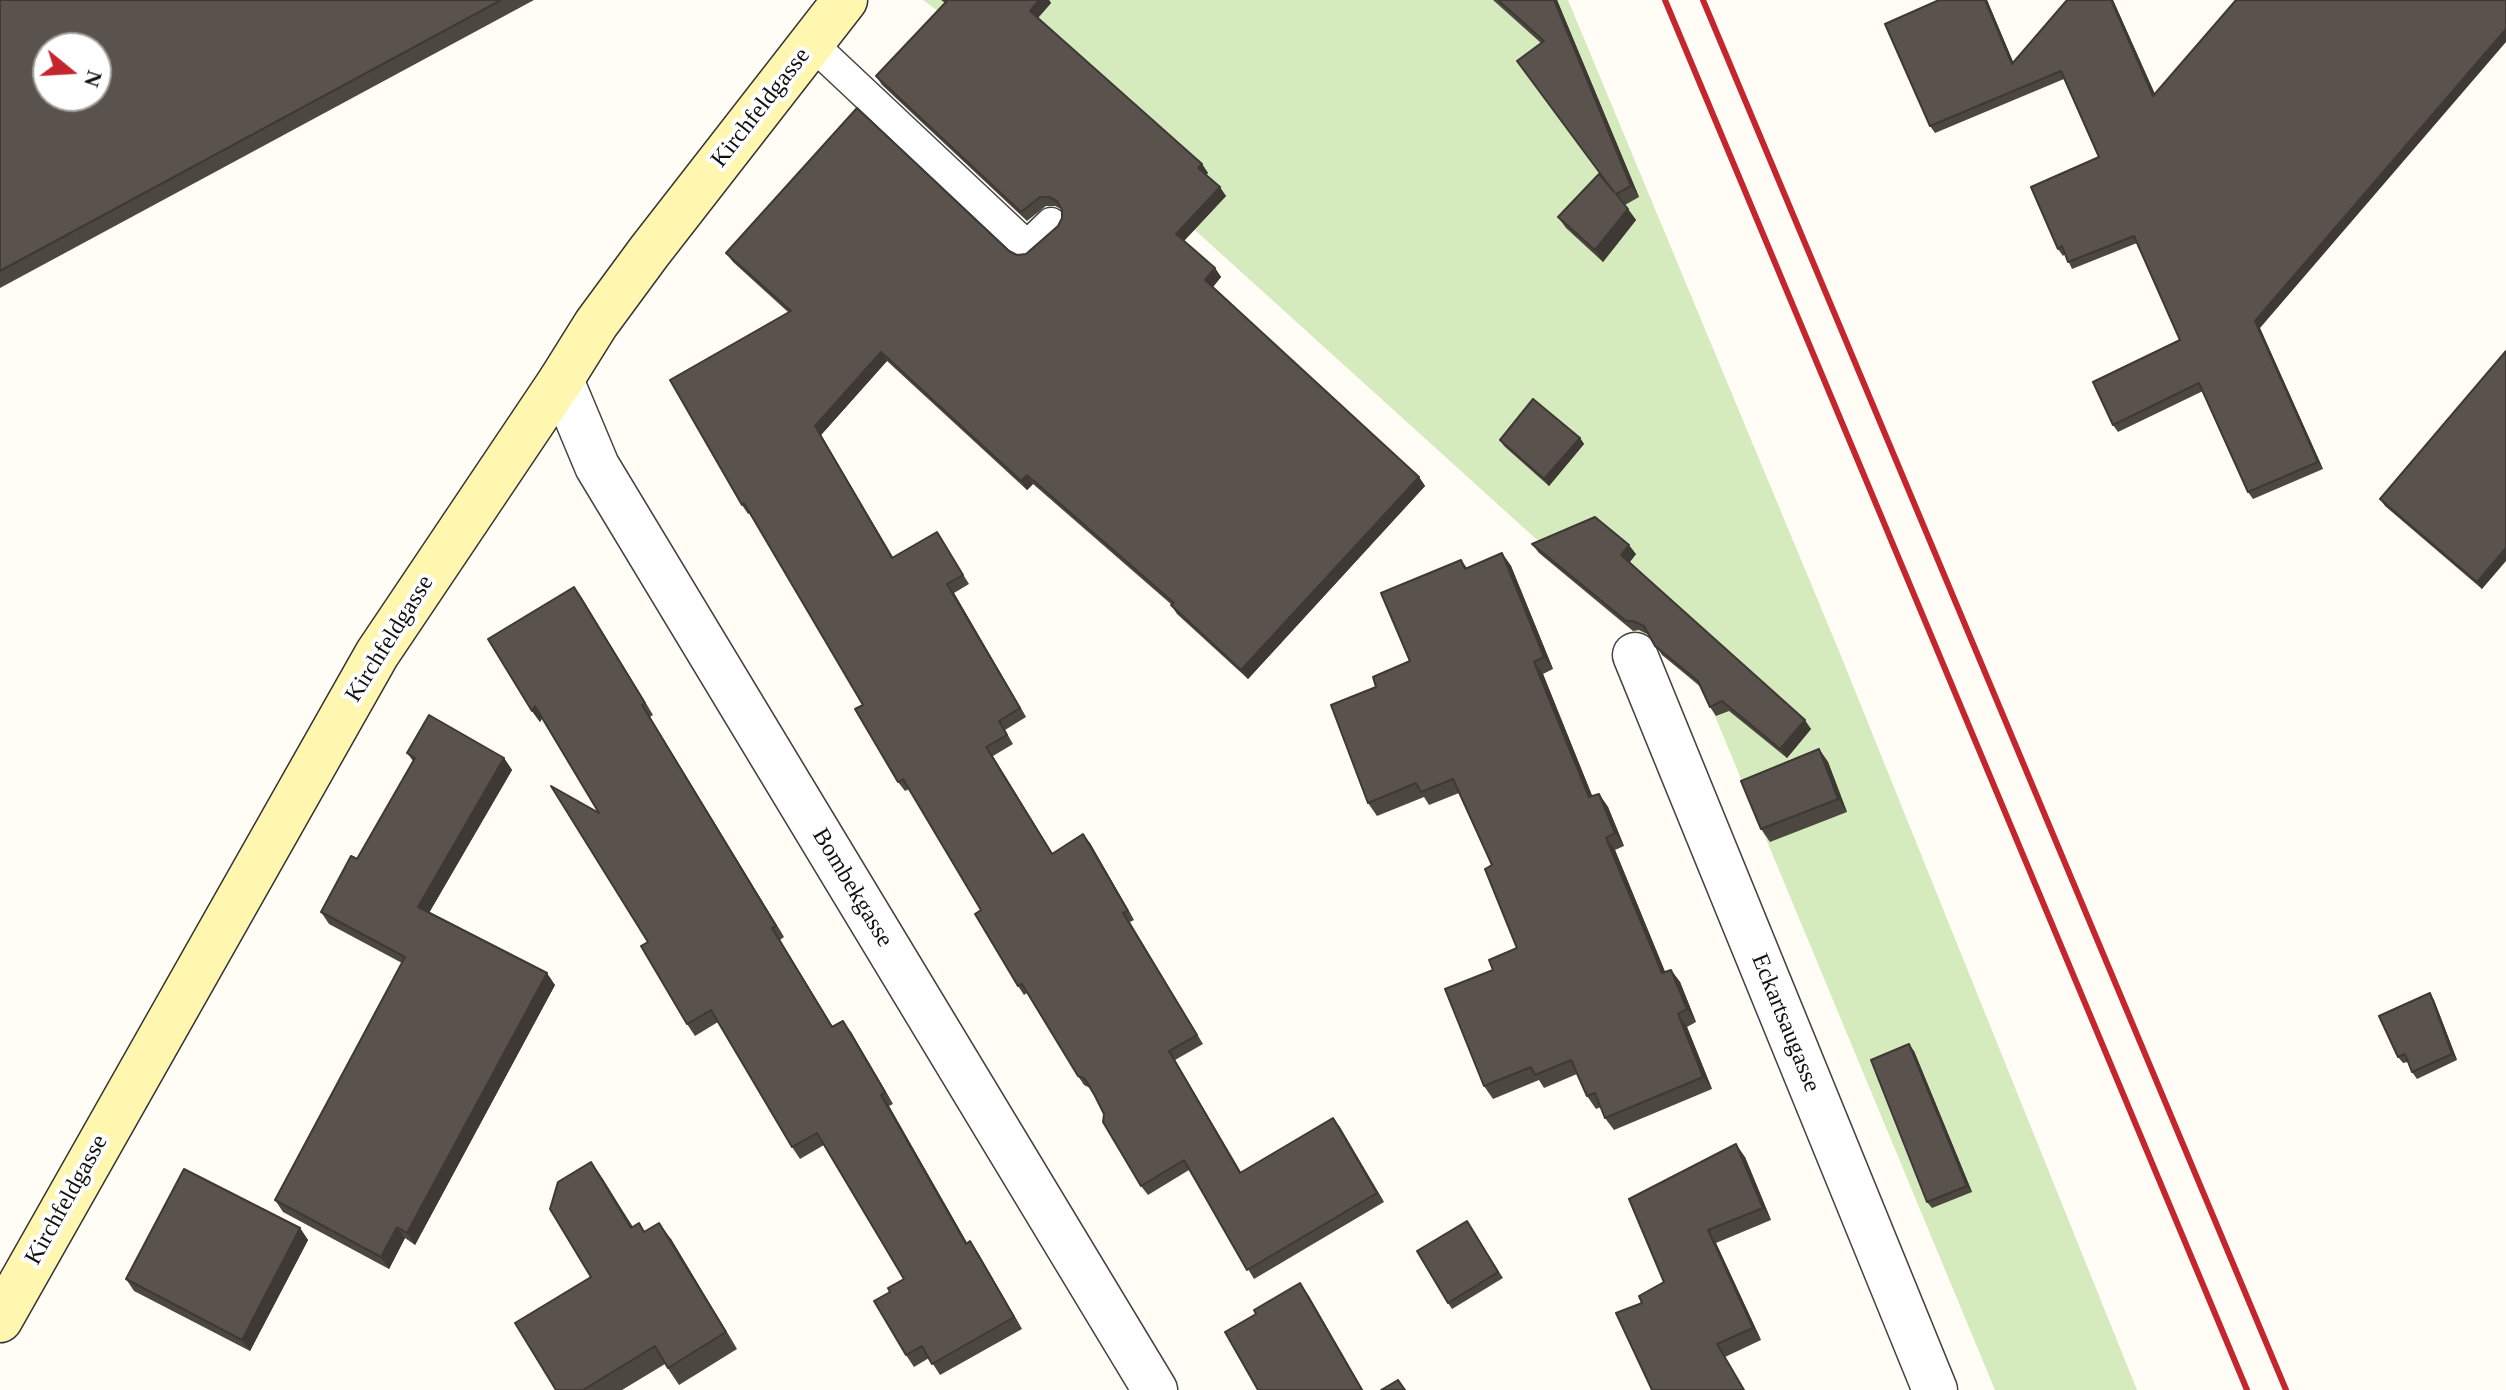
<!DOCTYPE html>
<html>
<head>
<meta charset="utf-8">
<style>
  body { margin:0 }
  #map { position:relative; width:2506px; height:1390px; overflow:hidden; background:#fffdf5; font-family:Georgia,serif }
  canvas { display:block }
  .north { position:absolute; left:32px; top:32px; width:80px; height:80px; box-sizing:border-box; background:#fff; border:2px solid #a0a0a0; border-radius:50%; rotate:108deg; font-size:22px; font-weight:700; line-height:32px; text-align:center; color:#111 }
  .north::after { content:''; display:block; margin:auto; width:28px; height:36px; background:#c4262e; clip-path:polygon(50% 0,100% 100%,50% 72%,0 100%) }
</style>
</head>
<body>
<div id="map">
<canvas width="2506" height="1390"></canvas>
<div class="north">N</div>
</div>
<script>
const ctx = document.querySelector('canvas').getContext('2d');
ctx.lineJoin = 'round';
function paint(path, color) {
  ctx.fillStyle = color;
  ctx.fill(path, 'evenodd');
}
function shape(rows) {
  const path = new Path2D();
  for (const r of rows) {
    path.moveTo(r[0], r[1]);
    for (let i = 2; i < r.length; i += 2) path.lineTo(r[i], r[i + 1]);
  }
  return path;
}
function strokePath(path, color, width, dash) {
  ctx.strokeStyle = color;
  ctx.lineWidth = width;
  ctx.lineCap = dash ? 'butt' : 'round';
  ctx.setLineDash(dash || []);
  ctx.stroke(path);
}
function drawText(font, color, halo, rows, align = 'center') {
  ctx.font = font + ' Georgia,serif';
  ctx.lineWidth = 8;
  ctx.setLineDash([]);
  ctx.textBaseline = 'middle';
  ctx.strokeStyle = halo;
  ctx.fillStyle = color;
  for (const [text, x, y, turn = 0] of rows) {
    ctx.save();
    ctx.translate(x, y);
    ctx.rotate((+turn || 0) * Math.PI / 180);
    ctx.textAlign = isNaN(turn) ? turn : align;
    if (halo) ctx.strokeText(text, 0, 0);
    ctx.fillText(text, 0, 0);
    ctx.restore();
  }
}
paint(shape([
  [923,0,1568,0,1839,651,2137,1390,1995,1390,1705,692,1016,68]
]), '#d5ebbd');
const lane = shape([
  [811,43,1027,246,1051,223]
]);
const street = shape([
  [561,380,597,466,1155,1390],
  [1635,655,1935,1390]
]);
const secondary = shape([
  [0,1320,377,654,561,380,596,324,649,252,845,0]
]);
strokePath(lane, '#444', 33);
strokePath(street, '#444', 47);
strokePath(secondary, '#333', 47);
strokePath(lane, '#fff', 30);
strokePath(street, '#fff', 44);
strokePath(secondary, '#fff6b0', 44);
strokePath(shape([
  [1665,0,2247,1390],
  [1703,0,2286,1390]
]), '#c4262e', 6);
paint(shape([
  [0,0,534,0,0,288],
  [941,0,1049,0,1051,3,1038,18,1202,164,1208,173,1206,175,1226,196,1184,241,1215,268,1221,277,1213,287,1419,477,1425,486,1248,679,1177,614,1171,605,1172,605,1033,484,1027,490,887,361,821,435,893,557,937,532,969,584,954,593,1026,717,1005,730,1013,744,993,756,1053,854,1090,843,1134,920,1130,922,1203,1044,1175,1060,1241,1172,1333,1118,1384,1202,1254,1279,1189,1170,1148,1195,1141,1186,1095,1096,1090,1088,1084,1085,1078,1076,1027,993,1024,995,1018,986,981,910,909,789,905,791,898,782,863,705,750,513,748,514,742,505,788,312,733,262,726,253,1009,251,1017,255,1026,254,1058,226,1062,218,1061,209,1055,206,1046,206,1027,221,882,85,876,76,945,3],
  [1493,0,1557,0,1639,197,1625,205,1636,220,1603,262,1566,228,1558,217,1610,187,1541,43],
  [1939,0,1987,0,2013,62,2067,0,2113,0,2323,469,2253,499,2248,492,2203,391,2118,432,2113,425,2180,340,2137,243,2072,269,2065,254,2063,256,2058,249,2099,157,2064,79,1935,133,1930,126],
  [2506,351,2482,589,2385,506,2380,499],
  [1580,438,1584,444,1549,486,1504,446,1500,440],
  [1532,544,1636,554,1630,562,1811,729,1787,758,1729,711,1716,716,1710,707,1701,687,1662,655,1649,635,1639,630,1633,631,1539,553],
  [1502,553,1511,566,1553,669,1543,674,1592,796,1599,794,1608,807,1624,846,1615,850,1665,972,1671,970,1680,982,1696,1022,1687,1027,1712,1089,1614,1130,1605,1118,1601,1107,1596,1109,1587,1096,1577,1074,1544,1088,1539,1080,1493,1099,1484,1086,1493,970,1517,948,1492,865,1459,793,1429,805,1424,797,1377,816,1368,803,1376,687,1410,661,1461,560,1467,568],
  [574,587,653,715,650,717,784,937,780,940,833,1027,851,1032,893,1104,889,1106,967,1243,978,1253,1022,1329,940,1375,929,1358,914,1367,906,1355,890,1292,904,1279,824,1145,800,1159,792,1147,718,1022,695,1036,687,1024,648,942,599,813,542,718,540,722,532,711],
  [1819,749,1828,762,1847,812,1770,842,1761,829],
  [407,753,504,758,512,770,429,913,555,985,415,1245,405,1238,389,1269,283,1212,275,1200,402,963,329,924,321,912,357,859,413,761],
  [2430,993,2434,1000,2457,1060,2417,1079,2412,1072,2408,1062,2403,1063,2398,1057],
  [1914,1051,1972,1192,1932,1208,1927,1202],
  [1745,1157,1771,1220,1716,1243,1761,1340,1725,1357,1664,1282],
  [591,1162,633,1227,671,1239,737,1349,679,1385,665,1364,622,1390,556,1390,591,1277],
  [1467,1221,1503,1278,1452,1309,1448,1303],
  [300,1228,308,1240,250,1351,134,1291,126,1279]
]), '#4d4742');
paint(shape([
  [1039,0,1049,0,1051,3,1036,20,1030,11],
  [1554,0,1557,0,1639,197,1631,186],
  [1985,0,1987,0,2017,71,2012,64],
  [2111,0,2113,0,2158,102,2153,96],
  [2506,29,2506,42,2260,328,2323,469,2318,462,2255,321],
  [1202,164,1208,173,1204,177,1198,168],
  [1220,187,1226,196,1182,243,1176,234],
  [1628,209,1636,220,1603,262,1595,250],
  [1215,268,1221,277,1211,289,1205,280],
  [881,352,887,361,821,435,898,567,815,426],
  [1580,438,1584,444,1549,486,1544,479],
  [1027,475,1033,484,1027,490,1021,481],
  [1419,477,1425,486,1248,679,1241,670],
  [1629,545,1636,554,1628,564,1621,555],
  [2506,548,2506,561,2482,589,2477,582],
  [1502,553,1511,566,1553,669,1544,657],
  [947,584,954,593,1026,717,1020,708],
  [574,587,582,598,653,715,645,703],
  [1534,662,1543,674,1598,810,1589,797],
  [642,705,650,717,784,937,776,926],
  [535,706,543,717,540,722,532,711],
  [1805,720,1811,729,1787,758,1780,749],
  [1819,749,1828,762,1847,812,1838,799],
  [504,758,512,770,426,918,418,907],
  [1599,794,1608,807,1624,846,1615,833],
  [1083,834,1090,843,1134,920,1128,911],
  [1606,838,1615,850,1671,986,1662,973],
  [772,928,780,940,840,1039,832,1027],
  [1671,970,1680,982,1696,1022,1687,1009],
  [547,973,555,985,415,1245,407,1233],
  [2430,993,2434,1000,2457,1060,2452,1054],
  [1678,1014,1687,1027,1712,1089,1703,1077],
  [843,1021,851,1032,893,1104,885,1092],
  [1909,1044,1914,1051,1972,1192,1967,1186],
  [1169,1051,1175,1060,1246,1182,1240,1173],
  [881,1095,889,1106,974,1255,966,1244],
  [1333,1118,1340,1127,1384,1202,1377,1193],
  [1736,1144,1745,1157,1771,1220,1763,1208],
  [591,1162,603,1179,643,1244,631,1228],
  [659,1223,671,1239,737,1349,726,1332],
  [397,1227,405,1238,389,1269,381,1257],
  [300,1228,308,1240,250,1351,242,1340],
  [1708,1230,1716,1243,1761,1340,1753,1328],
  [970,1241,978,1253,1022,1329,1014,1317],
  [1300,1283,1309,1296,1363,1390,1362,1390]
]), '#3f3936');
const building = shape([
  [0,0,501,0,0,271,0,0],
  [48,48,96,48,96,96,48,96,48,48],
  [945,0,1039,0,1030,11,1202,164,1198,168,1220,187,1176,234,1215,268,1205,280,1419,477,1241,670,1171,605,1174,603,1027,475,1021,481,881,352,815,426,892,558,937,532,963,575,947,584,1020,708,999,721,1007,735,986,747,1052,854,1083,834,1128,911,1123,913,1197,1035,1169,1051,1240,1173,1333,1118,1377,1193,1247,1270,1184,1160,1141,1186,1103,1122,1104,1114,1095,1096,1085,1079,1078,1076,1022,984,1018,986,975,914,981,910,903,779,898,782,855,709,863,705,744,503,742,505,670,380,791,311,726,253,857,108,1009,251,1017,255,1026,254,1058,226,1062,218,1062,210,1057,201,1049,197,1040,197,1021,212,876,76,947,1,945,0],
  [1498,0,1554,0,1631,186,1616,194,1628,209,1595,250,1558,217,1599,174,1614,192,1517,61,1544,41,1498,0],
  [1939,0,1985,0,2012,64,2067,0,2111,0,2153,96,2236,0,2506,0,2506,29,2255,321,2318,462,2248,492,2199,383,2113,425,2093,382,2180,340,2134,236,2068,262,2062,246,2058,249,2031,187,2099,157,2061,71,1930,126,1885,24,1939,0],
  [2506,351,2506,548,2477,582,2380,499,2506,351],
  [1533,399,1580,438,1544,479,1500,440,1533,399],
  [1595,517,1629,545,1621,555,1805,720,1780,749,1722,701,1710,707,1698,681,1655,646,1644,626,1633,621,1626,621,1532,544,1595,517],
  [1502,553,1544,657,1534,662,1589,797,1599,794,1615,833,1606,838,1662,973,1671,970,1687,1009,1678,1014,1703,1077,1605,1118,1595,1093,1587,1096,1571,1060,1535,1075,1531,1067,1484,1086,1445,989,1493,970,1489,960,1517,948,1485,869,1492,865,1453,779,1421,792,1416,783,1368,803,1331,705,1376,687,1373,677,1410,661,1381,593,1461,560,1465,569,1502,553],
  [574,587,645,703,642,705,776,926,772,928,832,1027,843,1021,885,1092,881,1095,966,1244,970,1241,1014,1317,932,1364,922,1346,906,1355,874,1301,890,1292,888,1288,904,1279,817,1133,792,1147,711,1010,687,1024,641,946,648,942,551,786,599,813,535,706,532,711,488,639,574,587],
  [429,715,504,758,418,907,547,973,407,1233,397,1227,381,1257,275,1200,405,957,321,912,351,856,357,859,415,758,407,753,429,715],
  [1819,749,1838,799,1761,829,1741,781,1819,749],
  [2430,993,2452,1054,2412,1072,2405,1054,2398,1057,2379,1016,2430,993],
  [1909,1044,1967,1186,1927,1202,1871,1060,1909,1044],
  [1736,1144,1763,1208,1708,1230,1753,1328,1717,1344,1744,1390,1652,1390,1616,1313,1642,1303,1639,1296,1664,1282,1629,1199,1736,1144],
  [591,1162,631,1228,639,1223,644,1232,659,1223,726,1332,668,1368,655,1346,583,1390,556,1390,515,1323,591,1277,550,1209,558,1182,591,1162],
  [184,1169,300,1228,242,1340,126,1279,184,1169],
  [1467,1221,1498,1272,1448,1303,1417,1251,1467,1221],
  [1300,1283,1362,1390,1258,1390,1225,1332,1256,1314,1254,1310,1300,1283],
  [1398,1380,1405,1390,1381,1390,1398,1380]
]);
paint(building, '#5a524d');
strokePath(building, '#3f3936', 2);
drawText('24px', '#111', '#fff', [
  ["Kirchfeldgasse",761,108,-52],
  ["Kirchfeldgasse",390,639,-58],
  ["Bombekgasse",852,888,59],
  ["Eckartsaugasse",1785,1023,68],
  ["Kirchfeldgasse",67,1200,-61]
]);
</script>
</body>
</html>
